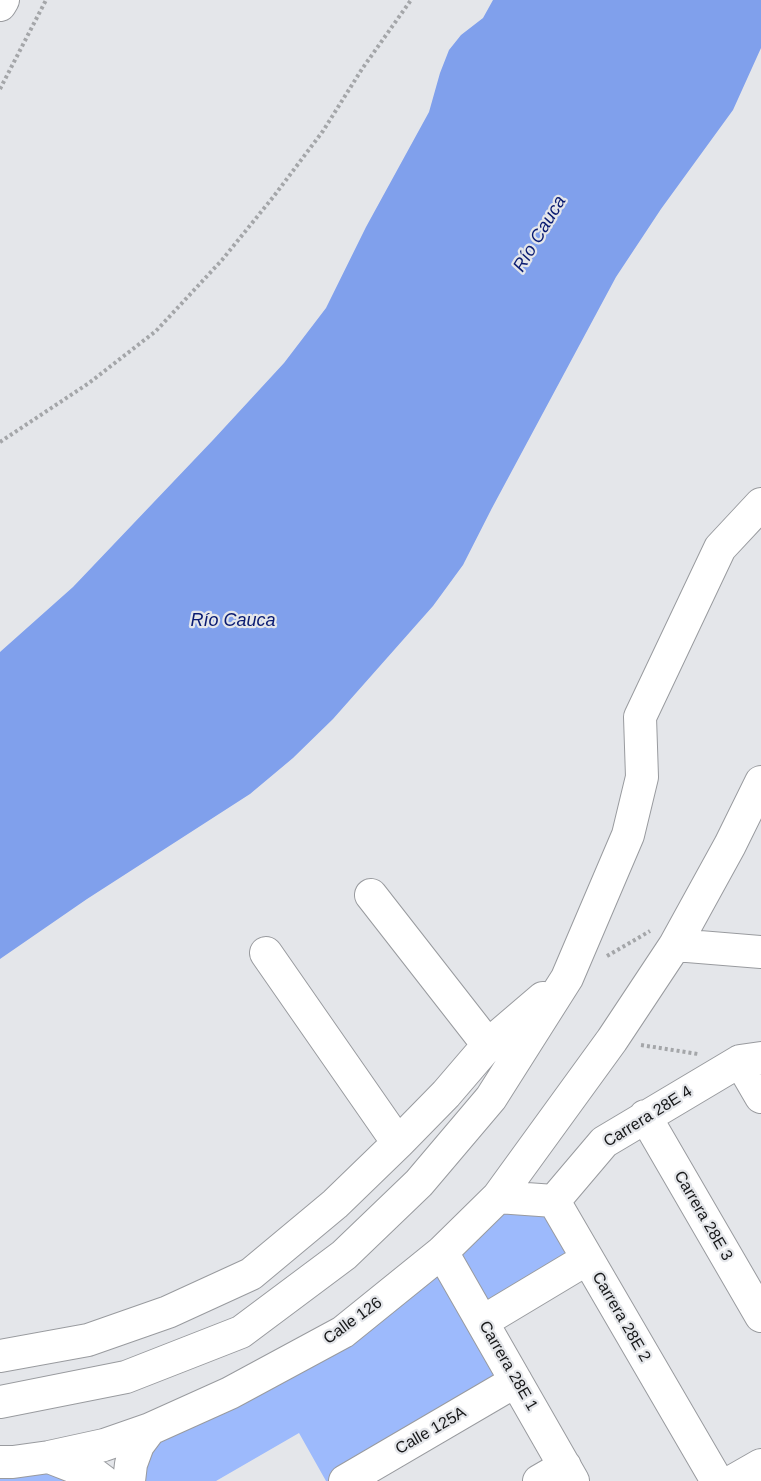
<!DOCTYPE html>
<html>
<head>
<meta charset="utf-8">
<style>
  body { margin:0 }
  canvas { display:block; background:#e4e6ea }
</style>
</head>
<body>
<canvas width="761" height="1481"></canvas>
<script>
const ctx = document.querySelector('canvas').getContext('2d');
ctx.lineJoin = 'round';
function paint(path, color) {
  ctx.fillStyle = color;
  ctx.fill(path, 'evenodd');
}
function shape(rows) {
  const path = new Path2D();
  for (const r of rows) {
    path.moveTo(r[0], r[1]);
    for (let i = 2; i < r.length; i += 2) path.lineTo(r[i], r[i + 1]);
  }
  return path;
}
function strokePath(path, color, width, dash) {
  ctx.strokeStyle = color;
  ctx.lineWidth = width;
  ctx.lineCap = dash ? 'butt' : 'round';
  ctx.setLineDash(dash || []);
  ctx.stroke(path);
}
function drawText(font, color, halo, rows, align = 'center') {
  ctx.font = font + ' Helvetica,sans-serif';
  ctx.lineWidth = 4.5;
  ctx.setLineDash([]);
  ctx.textBaseline = 'middle';
  ctx.strokeStyle = halo;
  ctx.fillStyle = color;
  for (const [text, x, y, turn = 0] of rows) {
    ctx.save();
    ctx.translate(x, y);
    ctx.rotate((+turn || 0) * Math.PI / 180);
    ctx.textAlign = isNaN(turn) ? turn : align;
    if (halo) ctx.strokeText(text, 0, 0);
    ctx.fillText(text, 0, 0);
    ctx.restore();
  }
}
paint(shape([
  [498,1197,554,1201,587,1259,482,1321,516,1381,345,1481,326,1481,299,1433,216,1481,129,1481,138,1445,343,1332],
  [0,1462,103,1481,0,1481]
]), '#9dbafc');
paint(shape([
  [493,0,761,0,761,48,733,110,661,209,616,277,492,508,463,565,433,606,333,719,293,758,250,794,87,899,0,959,0,652,73,587,213,440,284,363,326,308,366,227,429,112,440,73,449,50,461,35,483,18]
]), '#80a0ec');
const minor = shape([
  [0,5,3,0],
  [371,895,488,1045],
  [675,945,761,952],
  [266,953,398,1143],
  [740,1061,761,1097],
  [645,1116,761,1316],
  [498,1197,554,1201],
  [554,1201,717,1481],
  [554,1201,604,1142,740,1061,761,1058],
  [442,1252,573,1481],
  [482,1322,587,1259],
  [0,1356,88,1340,168,1312,251,1274,335,1204,398,1143,446,1094,488,1045,543,998],
  [0,1402,126,1377,241,1332,344,1255,419,1183,491,1098,567,978,628,835,642,777,640,717,720,548,761,504],
  [49,1457,95,1475,103,1481],
  [0,1462,13,1462,49,1457,104,1445,150,1429,230,1393,343,1332,442,1252,498,1197,612,1040,675,945,730,845,761,782],
  [129,1481,131,1464,138,1445,150,1429],
  [345,1481,516,1381],
  [539,1481,565,1466],
  [733,1481,761,1465]
]);
strokePath(minor, '#999b9f', 34);
strokePath(shape([
  [0,89,46,0],
  [0,442,89,383,156,331,222,260,274,196,323,131,362,69,411,0],
  [607,956,650,931],
  [641,1045,698,1054]
]), '#a4a6a9', 4, [3, 3]);
strokePath(minor, '#fff', 32);
drawText('16px', '#161718', '#e4e6ea', [
  ["Carrera 28E 4",648,1117,-32],
  ["Carrera 28E 3",703,1216,60],
  ["Carrera 28E 2",621,1317,60],
  ["Calle 126",353,1321,-36],
  ["Carrera 28E 1",508,1366,60],
  ["Calle 125A",431,1431,-30]
]);
drawText('italic 18px', '#091b71', '#e4e6ea', [
  ["Río Cauca",540,234,-59],
  ["Río Cauca",233,621]
]);
</script>
</body>
</html>
